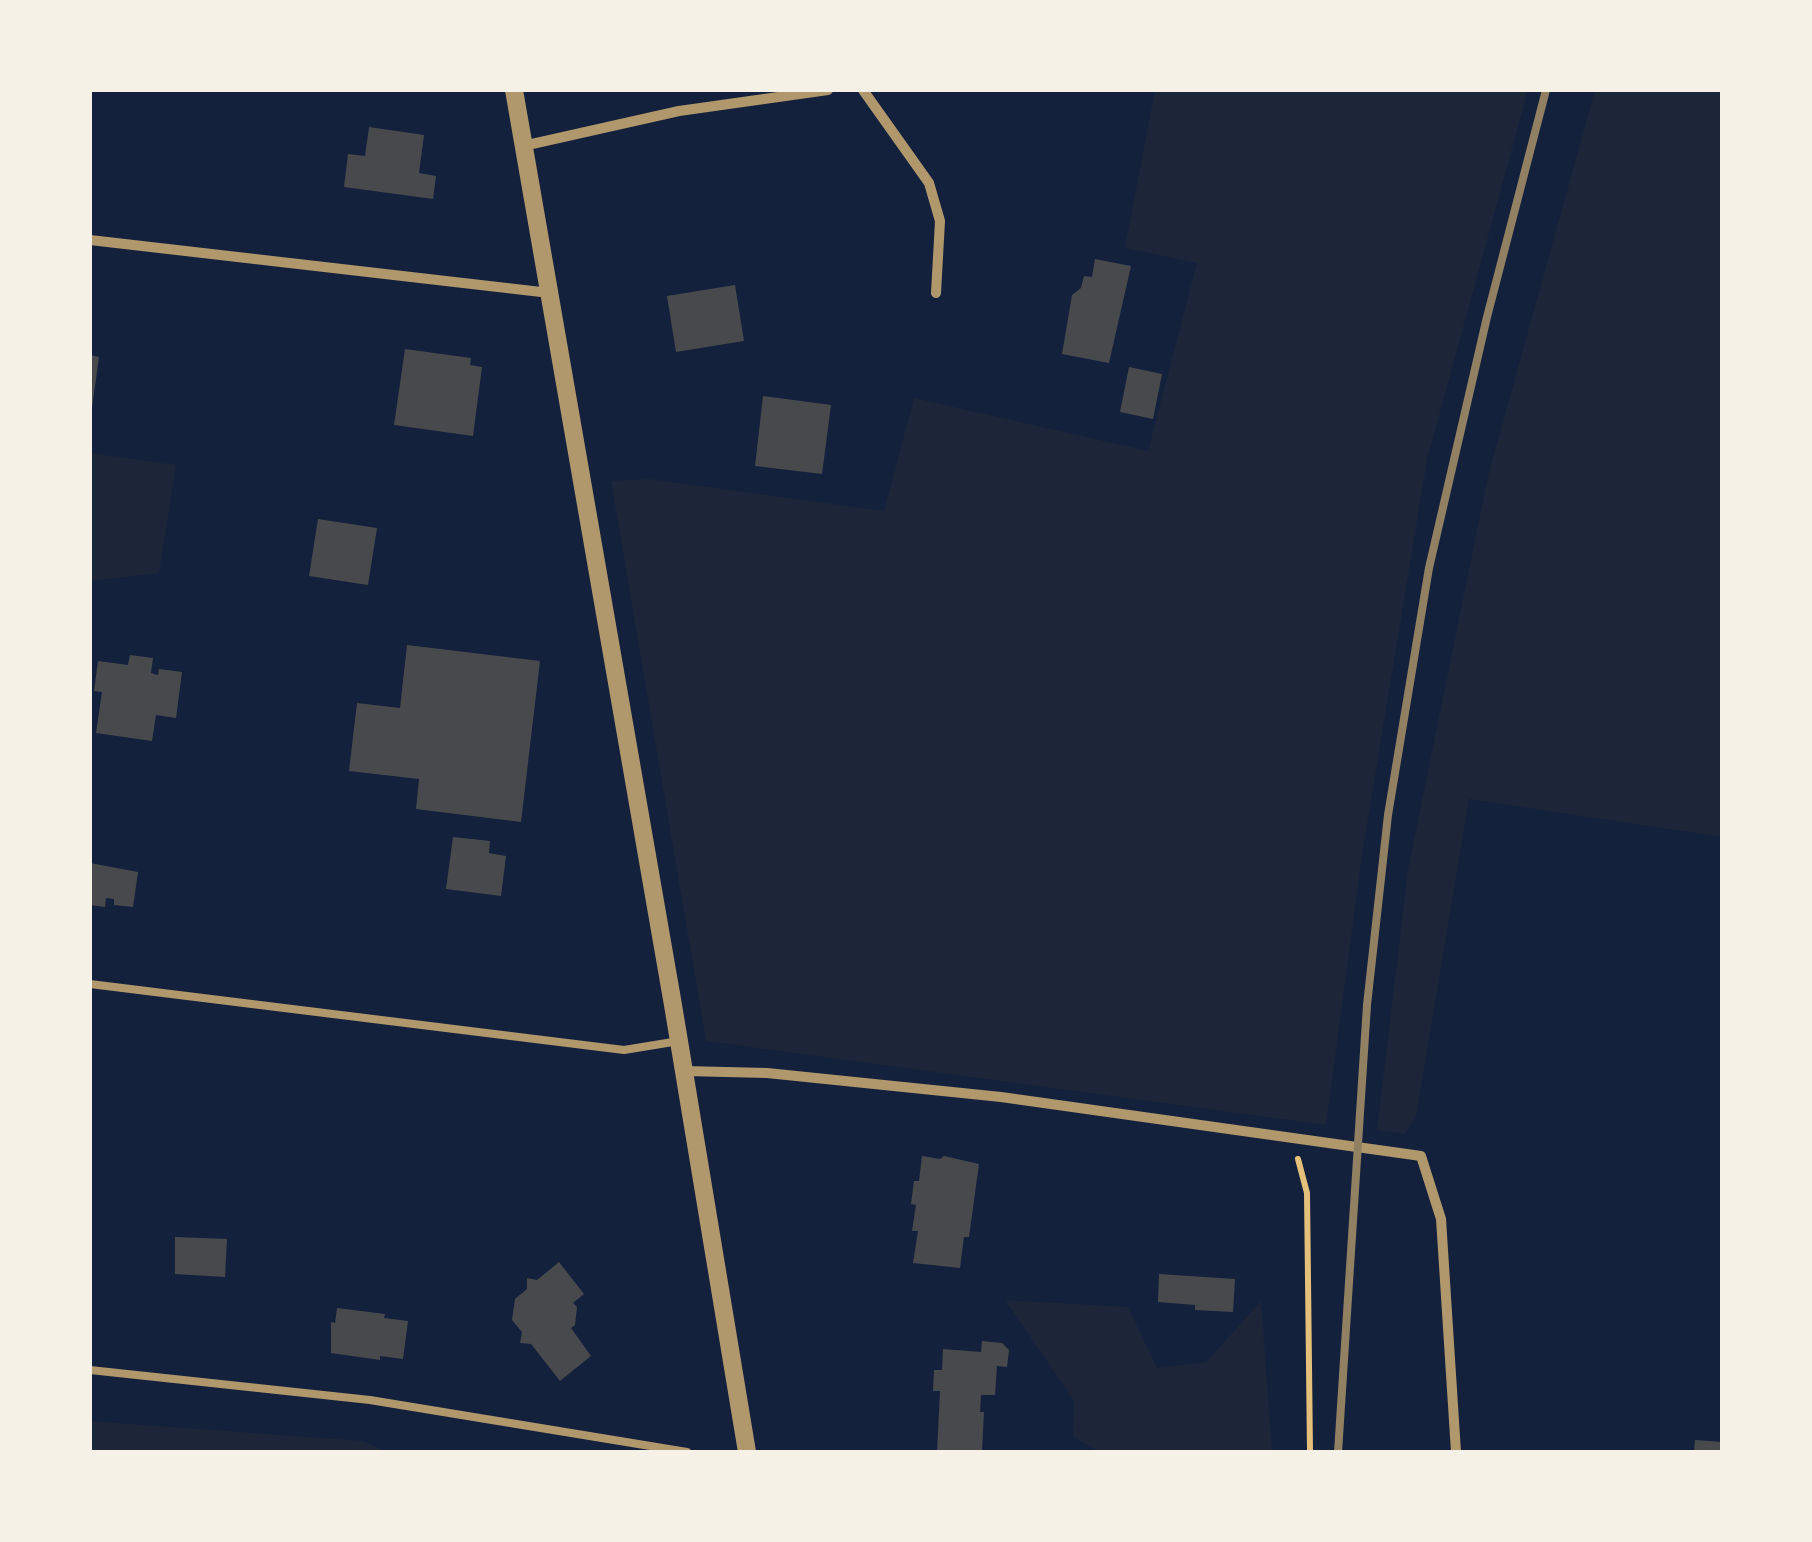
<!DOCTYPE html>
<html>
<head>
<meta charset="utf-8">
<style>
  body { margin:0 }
  #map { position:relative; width:1812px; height:1542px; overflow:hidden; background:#14213d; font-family:"Source Sans 3",sans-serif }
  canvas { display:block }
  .frame { position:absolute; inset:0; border:92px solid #f6f1e7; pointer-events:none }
</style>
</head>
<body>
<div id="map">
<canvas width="1812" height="1542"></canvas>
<div class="frame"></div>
</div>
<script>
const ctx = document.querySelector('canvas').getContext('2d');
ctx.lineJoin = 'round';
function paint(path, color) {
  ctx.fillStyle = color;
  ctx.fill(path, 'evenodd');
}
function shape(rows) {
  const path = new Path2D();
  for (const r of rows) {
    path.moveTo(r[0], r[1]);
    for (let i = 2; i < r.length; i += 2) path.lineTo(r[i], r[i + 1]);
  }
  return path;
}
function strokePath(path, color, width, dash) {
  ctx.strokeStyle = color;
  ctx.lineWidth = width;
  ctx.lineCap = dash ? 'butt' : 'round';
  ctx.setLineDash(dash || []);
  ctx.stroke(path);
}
paint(shape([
  [1155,90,1528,90,1427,460,1362,855,1326,1125,706,1041,611,481,649,479,884,511,914,398,1148,451,1197,263,1125,248],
  [1595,90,1722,90,1722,837,1469,799,1416,1116,1405,1134,1377,1130,1408,870,1488,476],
  [90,453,176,465,159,573,90,581],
  [1005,1300,1128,1307,1157,1368,1206,1362,1261,1301,1272,1452,1100,1452,1073,1437,1074,1401],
  [90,1421,363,1441,387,1452,90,1452]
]), '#1d2539');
paint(shape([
  [369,127,424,135,419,173,436,176,433,199,344,187,348,154,365,156],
  [1095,259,1131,266,1109,363,1062,354,1072,295,1081,288,1084,276,1092,277],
  [735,285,744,341,676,352,667,296],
  [405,349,471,358,470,365,482,367,473,436,394,425],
  [90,355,99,357,92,408,90,408],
  [1129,367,1162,374,1153,419,1120,412],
  [763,396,831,405,822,474,755,466],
  [318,519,377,528,368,585,309,576],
  [407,645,540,661,521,822,416,809,419,779,349,771,357,703,400,708],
  [130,655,153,658,151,673,158,675,159,669,182,672,176,718,156,715,152,741,96,733,102,692,94,691,98,661,128,665],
  [453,837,490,841,489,853,506,856,501,896,446,889],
  [90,863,138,872,133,907,114,905,114,899,106,898,105,907,90,905],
  [922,1156,940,1159,944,1156,979,1164,969,1237,964,1237,960,1268,913,1263,918,1231,912,1231,916,1205,911,1204,914,1181,919,1181],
  [175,1237,227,1239,225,1277,175,1274],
  [559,1262,584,1294,573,1303,577,1307,575,1325,571,1328,591,1356,560,1381,531,1344,520,1343,522,1332,512,1320,515,1299,527,1289,527,1278,537,1280],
  [1159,1274,1235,1279,1233,1312,1195,1310,1195,1305,1158,1302],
  [337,1308,385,1314,384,1318,408,1321,403,1359,380,1356,380,1360,331,1353,331,1322,335,1323],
  [982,1341,1002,1343,1009,1350,1007,1367,997,1366,995,1395,981,1395,980,1412,984,1412,982,1452,937,1452,940,1391,933,1391,934,1370,942,1370,943,1349,981,1352],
  [1695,1440,1722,1442,1721,1452,1694,1452]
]), '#48494c');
strokePath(shape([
  [1298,1159,1307,1193,1310,1452]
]), '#e5c07b', 6);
strokePath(shape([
  [90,984,624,1050,679,1041],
  [90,1370,370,1400,687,1452]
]), '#b1986c', 8);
strokePath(shape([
  [863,90,929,183,940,221,936,293],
  [523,146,679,111,828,90],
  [90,240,550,293],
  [684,1071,767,1073,1001,1097,1421,1156,1441,1219,1456,1452]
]), '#b1986c', 10);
strokePath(shape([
  [514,90,673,1005,747,1452]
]), '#b1986c', 18);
strokePath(shape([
  [1338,1452,1367,1005,1388,815,1429,568,1487,317,1546,90]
]), '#918062', 8);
</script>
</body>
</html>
